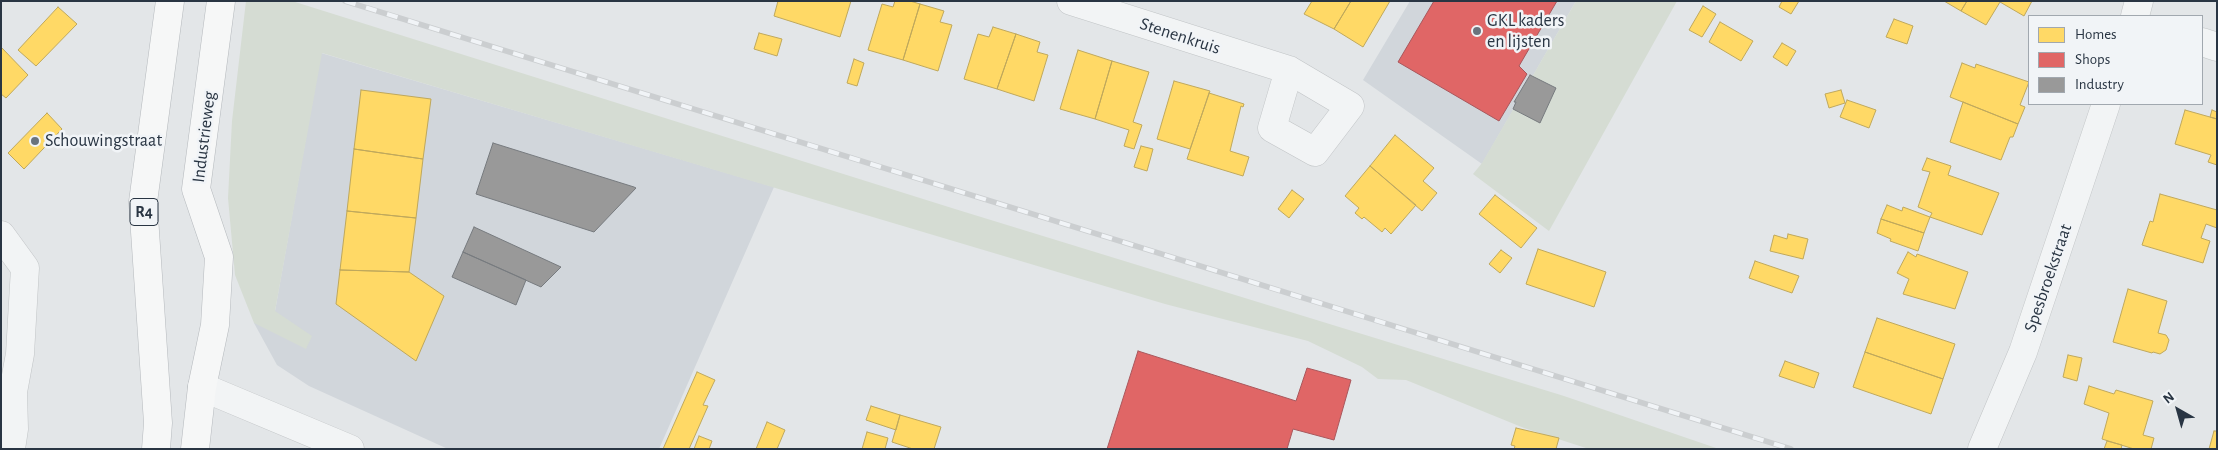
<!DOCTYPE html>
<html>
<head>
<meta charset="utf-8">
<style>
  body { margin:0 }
  #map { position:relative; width:2218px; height:450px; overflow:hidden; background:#e3e6e8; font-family:"Alegreya Sans",sans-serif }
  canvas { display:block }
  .frame { position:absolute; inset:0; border:2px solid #293543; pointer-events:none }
  .legend { position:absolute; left:2028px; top:15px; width:175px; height:90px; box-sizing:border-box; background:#f1f4f7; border:1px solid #a1a8af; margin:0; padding:6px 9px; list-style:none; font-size:15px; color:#293543 }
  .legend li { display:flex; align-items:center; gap:10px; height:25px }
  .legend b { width:25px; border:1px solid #a1a8af }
  .north { position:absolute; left:2153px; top:385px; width:50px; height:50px; -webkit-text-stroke:4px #f1f4f7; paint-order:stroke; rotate:322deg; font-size:14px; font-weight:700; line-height:20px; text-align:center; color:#293543 }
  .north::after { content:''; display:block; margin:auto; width:18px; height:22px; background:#293543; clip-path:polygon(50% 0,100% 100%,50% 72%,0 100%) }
</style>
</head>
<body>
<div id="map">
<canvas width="2218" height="450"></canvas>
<div class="frame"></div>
<ul class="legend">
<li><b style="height:14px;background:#ffd966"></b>Homes</li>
<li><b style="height:14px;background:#e06666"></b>Shops</li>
<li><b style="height:14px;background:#999"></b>Industry</li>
</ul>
<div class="north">N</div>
</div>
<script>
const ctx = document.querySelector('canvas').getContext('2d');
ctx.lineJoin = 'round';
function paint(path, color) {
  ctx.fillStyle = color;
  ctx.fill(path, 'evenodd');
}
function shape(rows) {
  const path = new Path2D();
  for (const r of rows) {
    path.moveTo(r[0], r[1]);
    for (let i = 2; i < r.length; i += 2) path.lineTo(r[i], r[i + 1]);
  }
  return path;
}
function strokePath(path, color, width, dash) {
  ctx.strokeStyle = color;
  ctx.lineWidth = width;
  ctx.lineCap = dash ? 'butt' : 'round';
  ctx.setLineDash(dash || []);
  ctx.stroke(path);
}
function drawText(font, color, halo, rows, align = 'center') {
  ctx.font = font + ' "Alegreya Sans",sans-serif';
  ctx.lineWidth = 5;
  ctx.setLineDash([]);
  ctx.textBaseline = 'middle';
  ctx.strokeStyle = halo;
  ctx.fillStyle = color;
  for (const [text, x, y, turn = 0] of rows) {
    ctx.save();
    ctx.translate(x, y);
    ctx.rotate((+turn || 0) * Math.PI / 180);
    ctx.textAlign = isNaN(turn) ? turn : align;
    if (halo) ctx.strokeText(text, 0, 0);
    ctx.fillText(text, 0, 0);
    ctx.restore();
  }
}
paint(shape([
  [1410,1,1576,1,1482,164,1363,80],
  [321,53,774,187,659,449,448,449,309,386,277,365,254,323,275,311]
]), '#d1d6db');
paint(shape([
  [246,1,292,1,955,209,1564,396,1719,449,1589,449,1524,428,1406,380,1378,379,1362,367,1308,341,1165,304,322,53,275,311,312,336,306,349,254,323,235,275,228,198,232,121],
  [1576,1,1677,1,1549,231,1473,174,1482,163]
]), '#d5dcd3');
const homes = shape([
  [778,1,851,1,840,37,774,16,778,1],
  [895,1,910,1,920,4,903,60,868,50,882,4,893,7,895,1],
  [1312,1,1351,1,1334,29,1304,14,1312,1],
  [1351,1,1390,1,1363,47,1334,29,1351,1],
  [1782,1,1799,1,1791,14,1779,7,1782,1],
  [1944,1,1967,1,1961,11,1944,1],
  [1967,1,2032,1,2024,16,2000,2,1986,25,1961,11,1967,1],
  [920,4,944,11,940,22,952,25,938,71,903,60,920,4],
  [1703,6,1716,14,1702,37,1689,30,1703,6],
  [58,7,77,24,36,66,18,50,58,7],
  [1894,19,1913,26,1907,44,1886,37,1894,19],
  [1720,22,1753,41,1741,61,1709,42,1720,22],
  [993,27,1016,34,997,89,964,79,978,34,989,37,993,27],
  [759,33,782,39,777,56,754,49,759,33],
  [1016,34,1040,42,1037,52,1048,55,1034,101,997,89,1016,34],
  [1782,43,1796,51,1787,66,1773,57,1782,43],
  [1,47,28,75,6,98,1,94,1,47],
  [1078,50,1112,61,1095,119,1060,109,1078,50],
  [854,59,864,63,857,86,847,83,854,59],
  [1112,61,1149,72,1133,122,1142,125,1134,149,1124,146,1129,130,1095,119,1112,61],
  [1962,63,1975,68,1976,64,2029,82,2020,105,2025,107,2018,124,1950,97,1962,63],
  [1174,81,1210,91,1190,149,1157,139,1174,81],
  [361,90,431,99,423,159,354,149,361,90],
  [1841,90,1845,103,1829,108,1825,94,1841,90],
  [1209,93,1244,104,1243,107,1241,106,1230,151,1249,157,1243,176,1187,159,1209,93],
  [1847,100,1876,110,1869,128,1840,117,1847,100],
  [1963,102,2018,124,2013,137,2010,137,2001,160,1950,142,1963,102],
  [2185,110,2217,119,2217,165,2208,162,2211,155,2175,144,2185,110],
  [2212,110,2217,112,2217,119,2210,117,2212,110],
  [47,113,62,129,24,169,8,153,47,113],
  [1395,135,1434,168,1423,181,1437,193,1422,211,1370,166,1395,135],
  [1141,146,1153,149,1147,171,1134,167,1141,146],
  [354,149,423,159,416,218,347,211,354,149],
  [1927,158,1951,166,1948,175,1999,193,1982,235,1930,217,1932,213,1918,207,1930,172,1922,170,1927,158],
  [1370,166,1416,205,1391,234,1385,228,1382,232,1364,217,1362,219,1355,213,1359,208,1345,196,1370,166],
  [1292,190,1304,199,1289,218,1278,209,1292,190],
  [2160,194,2217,210,2217,228,2206,224,2201,238,2210,241,2203,263,2142,245,2150,221,2153,222,2160,194],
  [1495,195,1537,228,1521,248,1479,214,1495,195],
  [1887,205,1902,211,1903,207,1930,217,1924,233,1881,219,1887,205],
  [347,211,416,218,409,272,340,270,347,211],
  [1881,219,1924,233,1918,251,1890,241,1891,239,1877,233,1881,219],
  [1788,234,1808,239,1803,259,1770,251,1774,235,1787,239,1788,234],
  [1538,249,1606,272,1594,307,1526,284,1538,249],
  [1501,250,1512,258,1500,273,1489,264,1501,250],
  [1908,252,1916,257,1917,254,1968,272,1955,309,1903,294,1909,279,1897,273,1908,252],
  [1755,261,1799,276,1792,293,1749,278,1755,261],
  [340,270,409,272,444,296,416,361,336,304,340,270],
  [2128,289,2167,301,2158,333,2166,335,2169,340,2166,350,2160,354,2153,352,2152,353,2113,342,2128,289],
  [1877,318,1955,344,1943,379,1865,352,1877,318],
  [1865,352,1943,379,1931,414,1853,387,1865,352],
  [2068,355,2082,358,2077,381,2063,377,2068,355],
  [1785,361,1819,373,1814,388,1779,376,1785,361],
  [697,372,715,380,703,405,708,406,689,449,663,449,697,372],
  [2089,386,2114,394,2116,390,2153,401,2143,435,2154,438,2151,449,2134,449,2102,439,2109,413,2084,404,2089,386],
  [871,406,900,415,896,430,866,420,871,406],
  [900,415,941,427,934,449,913,449,892,442,900,415],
  [767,422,785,430,777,449,756,449,767,422],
  [1516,428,1559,438,1556,449,1514,449,1515,446,1511,445,1516,428],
  [2214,431,2217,431,2217,449,2209,449,2214,431],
  [867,432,888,438,885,449,862,449,867,432],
  [699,436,712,441,709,449,694,449,699,436],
  [2107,441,2122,445,2121,449,2104,449,2107,441]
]);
paint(homes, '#ffd966');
strokePath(homes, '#bfa85c', 1);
const shops = shape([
  [1434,1,1557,1,1519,66,1527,74,1499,121,1398,62,1434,1],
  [1138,351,1296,401,1307,368,1351,380,1334,440,1293,429,1287,449,1107,449,1138,351]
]);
paint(shops, '#e06666');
strokePath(shops, '#a9575c', 1);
const industry = shape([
  [1530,75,1556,88,1540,123,1513,109,1516,102,1514,102,1530,75],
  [493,143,634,187,636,188,594,232,476,194,493,143],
  [474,227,561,267,541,287,463,252,474,227],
  [463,252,526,280,516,305,452,277,463,252]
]);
paint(industry, '#999');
strokePath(industry, '#777b7f', 1);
const minor = shape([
  [1071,1,1289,70,1350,106,1315,152,1272,128,1289,70],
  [2135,16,2139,1],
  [2202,42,2217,47],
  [1,235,25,268,20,354,13,392,14,429,11,449],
  [202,387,350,449],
  [1982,449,2023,352,2106,104]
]);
const highway = shape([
  [156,449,158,423,143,202,170,1],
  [195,449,202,387,215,325,219,257,196,189,221,1]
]);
strokePath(minor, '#c1c4c6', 29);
strokePath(highway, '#b5b9bd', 29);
strokePath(minor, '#f2f4f5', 28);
strokePath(highway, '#f6f7f7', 28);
const rail = shape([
  [345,1,1791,449]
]);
strokePath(rail, '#cbced0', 5.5);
strokePath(rail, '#f1f4f7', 4, [11]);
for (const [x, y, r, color] of [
  [1477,31,5,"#6a737d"],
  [35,141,5,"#6a737d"]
]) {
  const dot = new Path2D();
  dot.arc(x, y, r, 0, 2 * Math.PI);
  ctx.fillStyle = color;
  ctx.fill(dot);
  strokePath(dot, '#f1f4f7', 2);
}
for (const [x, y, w] of [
  [144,212,28]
]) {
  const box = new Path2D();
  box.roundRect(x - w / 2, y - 13.5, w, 27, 4);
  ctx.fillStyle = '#f1f4f7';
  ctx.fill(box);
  strokePath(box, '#293543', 1);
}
drawText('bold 16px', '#293543', null, [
  ["R4",144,212]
]);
drawText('18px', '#293543', '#f1f4f7', [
  ["GKL kaders",1487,21],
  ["en lijsten",1487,42],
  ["Schouwingstraat",45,141]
], 'left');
drawText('18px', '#293543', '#f1f4f7', [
  ["Stenenkruis",1180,36,18],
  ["Industrieweg",204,137,-83],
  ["Spesbroekstraat",2048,278,-71]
]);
</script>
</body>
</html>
